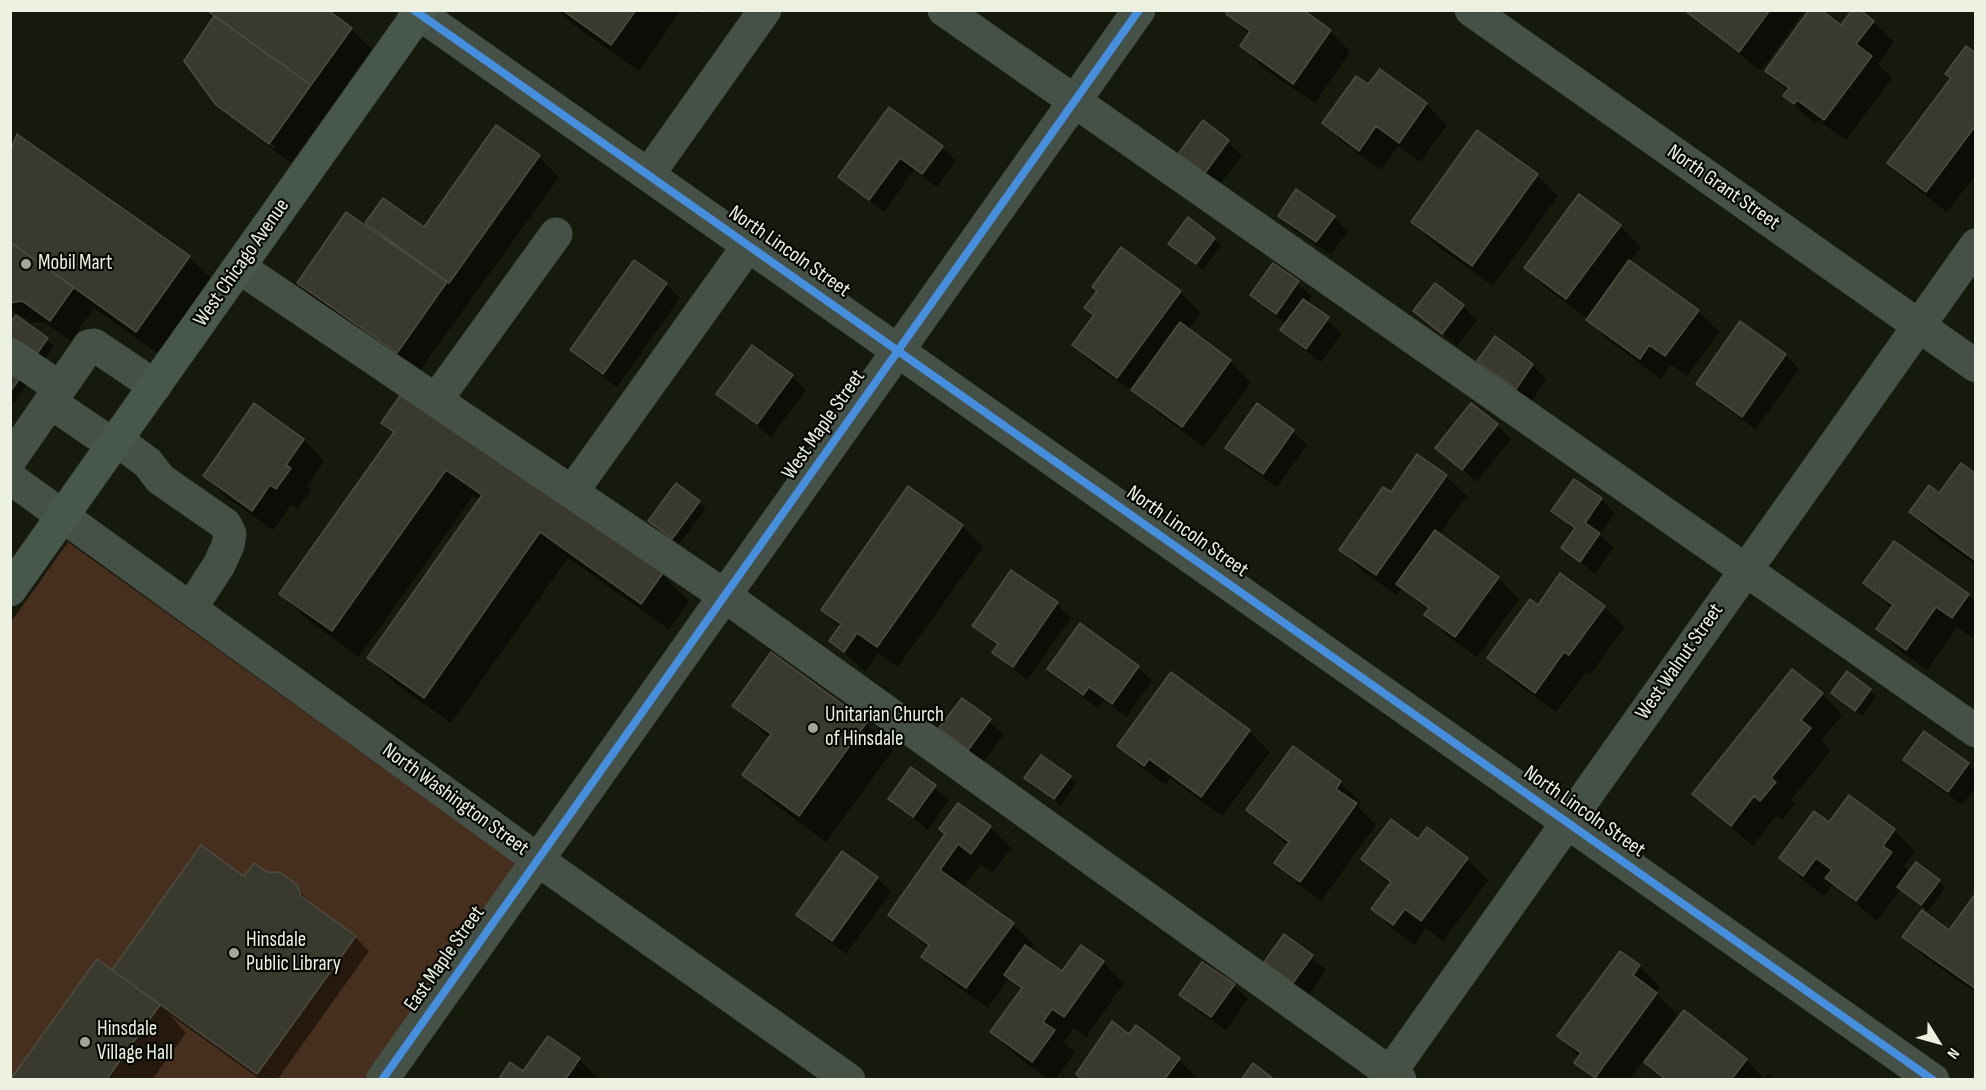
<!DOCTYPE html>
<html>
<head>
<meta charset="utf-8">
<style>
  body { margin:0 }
  #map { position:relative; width:1986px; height:1090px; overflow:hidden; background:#161a0d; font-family:"Sofia Sans Condensed",sans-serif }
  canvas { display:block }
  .frame { position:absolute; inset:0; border:12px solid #ecf1e2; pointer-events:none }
  .north { position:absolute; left:1908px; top:1012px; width:60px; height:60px; -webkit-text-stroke:4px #060802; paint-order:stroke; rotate:127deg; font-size:16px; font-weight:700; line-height:24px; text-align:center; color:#ecf1e2 }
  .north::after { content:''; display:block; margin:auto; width:21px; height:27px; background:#ecf1e2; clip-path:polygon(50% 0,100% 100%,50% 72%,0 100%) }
</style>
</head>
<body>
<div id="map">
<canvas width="1986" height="1090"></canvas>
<div class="frame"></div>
<div class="north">N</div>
</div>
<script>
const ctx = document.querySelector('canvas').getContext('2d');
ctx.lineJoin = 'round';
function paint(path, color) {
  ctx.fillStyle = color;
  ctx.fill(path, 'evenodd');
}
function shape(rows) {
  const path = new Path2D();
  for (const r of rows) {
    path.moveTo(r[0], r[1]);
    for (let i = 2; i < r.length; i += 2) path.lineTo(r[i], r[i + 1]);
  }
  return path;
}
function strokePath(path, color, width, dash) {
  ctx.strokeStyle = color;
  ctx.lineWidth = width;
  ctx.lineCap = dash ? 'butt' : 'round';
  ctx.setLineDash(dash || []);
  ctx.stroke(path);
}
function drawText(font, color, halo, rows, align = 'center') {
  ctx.font = font + ' "Sofia Sans Condensed",sans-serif';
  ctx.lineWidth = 4.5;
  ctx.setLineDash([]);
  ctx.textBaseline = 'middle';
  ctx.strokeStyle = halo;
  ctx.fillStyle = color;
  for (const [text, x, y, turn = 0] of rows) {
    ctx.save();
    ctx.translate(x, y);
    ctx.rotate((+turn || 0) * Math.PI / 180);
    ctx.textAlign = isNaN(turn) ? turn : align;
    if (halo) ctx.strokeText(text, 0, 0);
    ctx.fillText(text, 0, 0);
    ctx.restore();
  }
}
paint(shape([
  [68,542,518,865,364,1079,11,1080,11,622]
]), '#462f1c');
paint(shape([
  [204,10,326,10,351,29,372,49,291,163,231,118,274,149,276,147,217,104,214,20],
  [558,10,681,10,639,71,571,23],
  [689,10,700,10,698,14],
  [1683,10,1805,10,1761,71],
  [1228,14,1330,31,1350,52,1315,103,1262,67,1242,46,1249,35],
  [1873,22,1894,42,1878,64,1892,78,1846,140,1818,120,1816,124,1806,116,1785,96,1788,92,1767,71,1841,27],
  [1976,55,1976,174,1947,212,1910,184,1889,163,1952,78],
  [1380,71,1426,104,1447,125,1420,162,1398,146,1381,170,1345,144,1324,123,1368,86],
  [889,109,942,147,956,161,937,187,914,170,884,212,840,177],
  [1203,122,1242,155,1219,186,1194,168],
  [1478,132,1537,175,1558,196,1493,286,1433,243,1412,222],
  [10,157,189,257,216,283,164,358,94,308,71,341,44,322,32,323,10,308],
  [539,157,559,177,418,373,319,304,299,283,347,214,365,225,384,200,424,229],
  [1280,216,1334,217,1348,231,1331,255,1294,230],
  [1620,226,1641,247,1629,262,1698,311,1719,332,1687,376,1671,365,1661,379,1609,341,1588,319,1546,288,1526,268],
  [1214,239,1221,245,1203,270,1170,244],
  [634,262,666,284,680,298,617,387,585,364,571,350],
  [1298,283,1312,297,1307,304,1342,333,1321,362,1296,344,1282,330,1286,324,1251,295],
  [1180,292,1201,313,1188,330,1230,361,1251,382,1204,447,1154,410,1140,396,1095,366,1074,345,1095,316,1086,307],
  [1463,306,1477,320,1457,346,1415,311],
  [16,317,54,346,14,403,10,401,10,325],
  [1740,323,1786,355,1799,369,1756,429,1712,398,1698,384],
  [1496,338,1532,365,1546,379,1531,402,1493,375,1479,361],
  [792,376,806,390,771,437,718,394],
  [254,405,304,440,324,461,307,486,311,490,297,509,291,505,273,530,226,497,205,476],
  [383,423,662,574,689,601,669,629,568,558,451,723,396,684,369,658,481,501,473,496,359,657,308,620,281,594,394,434],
  [1497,425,1511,439,1477,482,1437,448],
  [1293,431,1307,445,1277,487,1241,462,1227,448],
  [1976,475,1976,565,1931,533,1911,512],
  [1446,476,1467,496,1439,535,1498,578,1519,599,1477,657,1446,635,1426,614,1428,611,1402,588,1397,595,1361,570,1341,549],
  [909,488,962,526,983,547,898,667,878,653,865,672,831,641,840,627,823,610],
  [1601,499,1615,513,1600,535,1613,548,1595,574,1563,548,1575,531,1553,511],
  [699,502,706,509,679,544,650,521],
  [1012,572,1057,604,1071,618,1027,680,994,652,998,647,974,626],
  [1865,583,1968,595,1976,602,1976,634,1973,638,1957,627,1927,670,1899,650,1878,629,1893,609],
  [1538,607,1604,607,1625,627,1590,675,1586,672,1556,712,1510,679,1489,658],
  [771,654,866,723,893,750,826,842,771,801,744,775,770,739,734,705],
  [1138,667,1152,681,1126,717,1104,700,1098,708,1063,683,1049,669],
  [1870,690,1876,697,1862,716,1840,699],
  [1822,694,1842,715,1821,741,1831,750,1791,800,1795,804,1782,820,1776,816,1753,846,1694,794],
  [962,700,1004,734,983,762,941,728],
  [1249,731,1270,752,1222,816,1170,778,1166,785,1140,767,1119,746],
  [1905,760,1968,764,1976,772,1976,787,1962,805,1919,774],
  [911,769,949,800,928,830,890,799],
  [1070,777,1076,783,1061,805,1026,778],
  [1340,782,1361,803,1358,807,1376,825,1321,901,1297,883,1276,863,1288,846,1248,810],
  [1849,797,1894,830,1915,851,1904,866,1910,872,1939,882,1945,888,1928,911,1901,889,1877,921,1833,884,1824,896,1802,879,1781,858,1829,824],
  [990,827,1011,848,993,873,980,864,963,888,1013,924,1034,945,1030,950,1062,974,1082,947,1103,962,1124,983,1086,1037,1074,1028,1064,1042,1075,1052,1055,1080,1050,1080,1013,1053,992,1032,1022,991,1009,978,988,1008,944,977,923,956,929,949,890,915,947,835],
  [1427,830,1467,860,1488,880,1443,941,1426,928,1414,945,1394,930,1373,909,1391,886,1363,859,1418,841],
  [842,853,877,878,891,892,846,954,812,929,798,915],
  [266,873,297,888,313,907,355,937,369,951,277,1080,261,1080,169,1014,186,1033,152,1080,12,1080,112,972,245,878],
  [1976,896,1976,993,1925,957,1904,937,1950,932],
  [1284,936,1326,970,1308,996,1266,962],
  [1639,966,1660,987,1656,993,1677,1015,1629,1080,1593,1080,1576,1063,1580,1057,1559,1036],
  [1234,985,1248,999,1226,1030,1195,1009,1181,995],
  [1684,1012,1746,1060,1764,1079,1768,1074,1776,1080,1663,1080,1646,1062],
  [1136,1027,1179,1060,1199,1080,1083,1080],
  [579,1059,599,1080,499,1080,523,1073]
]), '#0007');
const building = shape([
  [206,10,328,10,352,28,311,85,206,10],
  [562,10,636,10,611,45,562,10],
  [1228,10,1303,10,1331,30,1293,84,1240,46,1250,31,1226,14,1228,10],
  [1684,10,1770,10,1739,52,1684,10],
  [1809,10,1821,10,1841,25,1852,10,1860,10,1874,21,1856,44,1872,56,1824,120,1797,100,1794,104,1783,96,1789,88,1765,71,1809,10],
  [214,16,311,85,269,144,216,105,184,61,214,16],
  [1966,46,1976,53,1976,125,1926,192,1887,163,1951,78,1945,74,1966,46],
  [1380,69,1427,103,1399,143,1376,126,1359,151,1322,123,1356,76,1368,84,1380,69],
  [889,107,943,146,922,174,900,158,869,200,838,177,889,107],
  [1203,120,1229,140,1205,173,1178,154,1203,120],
  [496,125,540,155,449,283,365,223,383,198,424,227,496,125],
  [1477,130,1538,174,1472,266,1411,222,1477,130],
  [17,134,190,256,136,332,10,242,10,152,17,134],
  [1296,189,1335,216,1316,242,1278,216,1296,189],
  [1579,194,1621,225,1566,299,1524,268,1579,194],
  [346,212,447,282,397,353,297,283,346,212],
  [1188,217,1215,238,1196,264,1168,244,1188,217],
  [10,242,74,287,50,321,22,301,10,303,10,242],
  [1121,247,1181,291,1117,378,1072,345,1094,315,1084,308,1097,291,1092,287,1121,247],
  [634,260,667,283,603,374,570,350,634,260],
  [1629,260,1699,310,1665,356,1649,345,1640,359,1586,320,1629,260],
  [1273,263,1299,281,1276,314,1250,295,1273,263],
  [1435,283,1464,305,1442,334,1413,311,1435,283],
  [1303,299,1329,317,1306,349,1280,330,1303,299],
  [16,315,48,338,10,392,10,323,16,315],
  [1740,321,1786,354,1742,417,1696,384,1740,321],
  [1180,322,1231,360,1182,427,1131,390,1180,322],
  [1495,336,1533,364,1516,389,1477,361,1495,336],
  [752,345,793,375,757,424,716,394,752,345],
  [404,390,663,573,641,604,540,532,424,698,367,658,482,495,446,470,332,631,279,594,394,432,381,423,404,390],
  [254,403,304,439,286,465,291,468,276,489,270,485,252,511,203,476,254,403],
  [1257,403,1294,430,1263,474,1225,448,1257,403],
  [1471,403,1498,424,1462,470,1435,448,1471,403],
  [1417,454,1447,475,1376,575,1339,550,1383,487,1391,492,1417,454],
  [1961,463,1976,474,1976,561,1909,512,1929,485,1939,493,1961,463],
  [1574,479,1602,498,1585,523,1600,533,1580,562,1561,548,1575,528,1551,511,1574,479],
  [676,483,700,501,672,539,648,521,676,483],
  [908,486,963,525,877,647,857,633,844,652,829,641,841,624,821,610,908,486],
  [1435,530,1499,577,1455,637,1424,615,1429,608,1396,584,1435,530],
  [1894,541,1969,594,1952,618,1936,607,1906,650,1876,629,1893,605,1863,583,1894,541],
  [1011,570,1058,602,1013,667,992,653,998,644,972,626,1011,570],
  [1560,573,1605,606,1569,655,1564,652,1535,693,1487,658,1530,599,1538,605,1560,573],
  [1080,623,1139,666,1112,704,1089,687,1083,695,1047,669,1080,623],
  [771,652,867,722,799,816,742,775,771,734,732,706,771,652],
  [1792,669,1823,693,1801,720,1811,728,1771,778,1776,782,1760,801,1754,796,1731,826,1692,794,1792,669],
  [1847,671,1871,689,1855,711,1831,693,1847,671],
  [1171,672,1250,730,1201,797,1149,759,1144,766,1117,746,1171,672],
  [962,698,991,719,968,750,939,728,962,698],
  [1924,731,1969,763,1948,792,1903,760,1924,731],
  [1293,746,1341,781,1336,789,1357,803,1300,882,1274,863,1289,842,1246,810,1293,746],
  [1041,755,1071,776,1054,799,1024,778,1041,755],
  [911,767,936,785,913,817,888,799,911,767],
  [1849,795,1895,829,1883,846,1892,852,1856,901,1825,878,1832,870,1816,858,1803,876,1779,858,1814,811,1829,822,1849,795],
  [958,803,991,826,971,854,958,844,940,870,1014,923,966,988,921,957,929,945,888,915,945,834,939,829,958,803],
  [1391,819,1418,839,1427,827,1468,858,1421,921,1405,909,1393,925,1371,909,1391,882,1361,859,1391,819],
  [201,845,244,876,254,863,267,872,278,872,289,878,298,887,301,896,356,936,257,1074,112,970,201,845],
  [842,851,878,877,832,941,796,915,842,851],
  [1916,862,1940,880,1921,905,1897,887,1916,862],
  [1976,893,1976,989,1902,937,1922,910,1949,930,1976,893],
  [1284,934,1313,955,1293,983,1264,962,1284,934],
  [1025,945,1062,971,1081,945,1104,961,1064,1017,1052,1009,1043,1022,1055,1030,1032,1062,990,1032,1022,988,1004,975,1025,945],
  [1620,951,1640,965,1633,975,1657,993,1595,1078,1574,1063,1581,1053,1557,1036,1620,951],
  [97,959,160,1005,106,1080,10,1080,97,959],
  [1202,962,1235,984,1211,1017,1179,995,1202,962],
  [1684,1010,1747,1059,1731,1080,1666,1080,1644,1062,1684,1010],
  [1112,1021,1129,1034,1136,1025,1180,1058,1164,1080,1083,1080,1076,1074,1112,1021],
  [548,1036,580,1058,565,1080,498,1080,510,1062,523,1071,548,1036],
  [1253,1063,1275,1080,1241,1080,1253,1063]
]);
paint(building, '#39392e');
strokePath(building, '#4c4c41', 1.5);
strokePath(shape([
  [414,10,1933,1080],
  [944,10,1976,731],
  [1471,10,1976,366],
  [648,175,765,10],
  [239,267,725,596,1400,1080],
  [10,354,60,388,10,460],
  [60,388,89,346,94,345,155,386],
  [436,400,556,234],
  [50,402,113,445],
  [117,440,148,463,160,479,225,524,230,534,228,545,219,565,191,608],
  [10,478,538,860,849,1080],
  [572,492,748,246],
  [382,1080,1139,10],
  [1385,1080,1976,245]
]), '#455046', 33);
strokePath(shape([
  [10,590,421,10]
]), '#48574c', 33);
strokePath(shape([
  [414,10,1933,1080],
  [382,1080,1139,10]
]), '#468fdf', 8);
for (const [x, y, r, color] of [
  [26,264,6,"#a1a697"],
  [813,728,6,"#a1a697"],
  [234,953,6,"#a1a697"],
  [85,1042,6,"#a1a697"]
]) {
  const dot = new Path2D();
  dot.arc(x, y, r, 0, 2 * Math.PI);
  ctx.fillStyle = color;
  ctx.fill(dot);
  strokePath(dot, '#060802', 2);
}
drawText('21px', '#ecf1e2', '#060802', [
  ["North Grant Street",1723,188,35],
  ["North Lincoln Street",789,252,35],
  ["West Chicago Avenue",242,263,-55],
  ["West Maple Street",824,425,-55],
  ["North Lincoln Street",1187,532,35],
  ["West Walnut Street",1680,662,-55],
  ["North Washington Street",455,800,36],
  ["North Lincoln Street",1584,812,35],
  ["East Maple Street",445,959,-55]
]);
drawText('21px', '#ecf1e2', '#060802', [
  ["Mobil Mart",38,264],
  ["Unitarian Church",825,716],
  ["of Hinsdale",825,740],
  ["Hinsdale",246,941],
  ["Public Library",246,965],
  ["Hinsdale",97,1030],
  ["Village Hall",97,1054]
], 'left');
</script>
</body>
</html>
